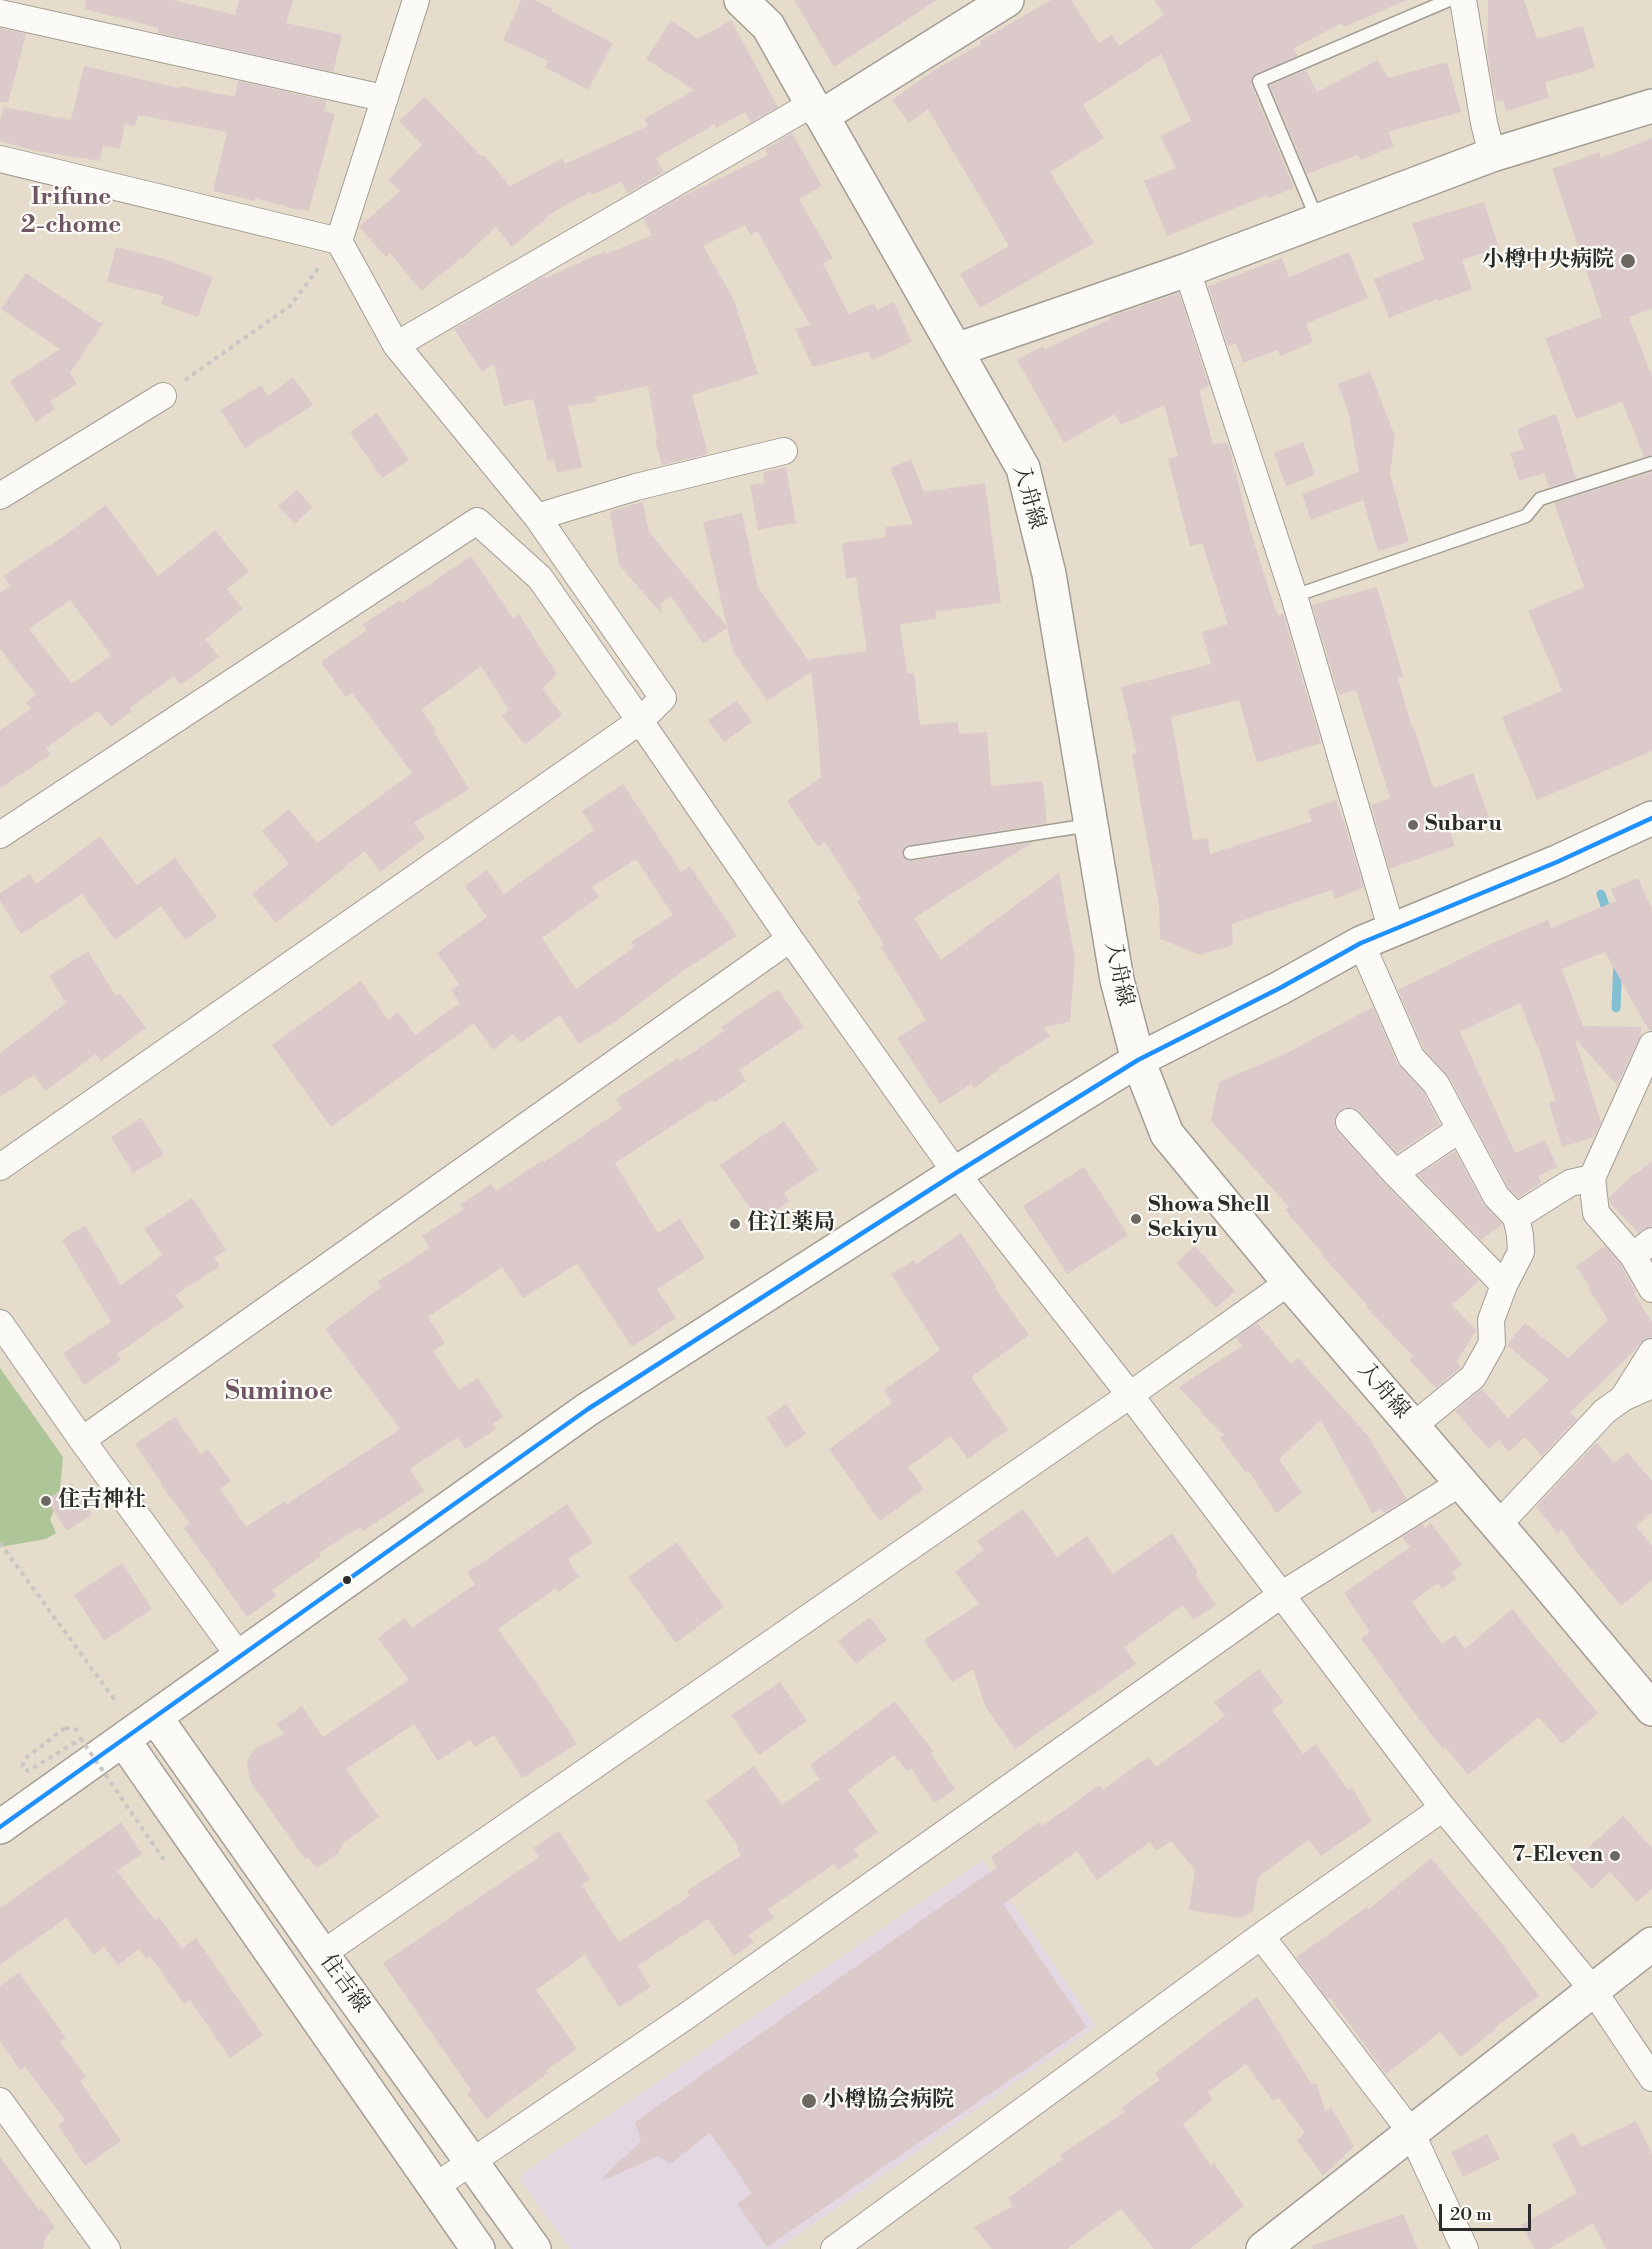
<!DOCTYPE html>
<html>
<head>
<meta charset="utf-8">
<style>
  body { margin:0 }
  #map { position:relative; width:1652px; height:2249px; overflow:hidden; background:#e6dccc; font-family:"Libre Bodoni",serif }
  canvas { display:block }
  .scale { position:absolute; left:1439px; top:2204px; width:92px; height:27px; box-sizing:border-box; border:3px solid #2b2b2b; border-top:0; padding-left:8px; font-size:18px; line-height:21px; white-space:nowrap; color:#2b2b2b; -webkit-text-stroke:4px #fdfcf7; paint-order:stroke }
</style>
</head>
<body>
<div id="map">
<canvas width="1652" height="2249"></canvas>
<div class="scale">20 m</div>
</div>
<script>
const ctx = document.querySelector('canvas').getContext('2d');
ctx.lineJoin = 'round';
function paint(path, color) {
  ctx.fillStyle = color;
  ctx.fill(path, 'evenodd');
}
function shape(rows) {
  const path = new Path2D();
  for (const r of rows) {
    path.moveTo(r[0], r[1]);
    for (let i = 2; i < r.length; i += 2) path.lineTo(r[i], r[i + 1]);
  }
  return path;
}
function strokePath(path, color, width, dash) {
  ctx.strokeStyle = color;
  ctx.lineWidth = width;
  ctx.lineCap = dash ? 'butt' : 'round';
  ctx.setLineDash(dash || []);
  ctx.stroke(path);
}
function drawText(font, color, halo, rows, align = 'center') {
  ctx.font = font + ' "Libre Bodoni","Noto Serif JP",serif';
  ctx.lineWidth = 4.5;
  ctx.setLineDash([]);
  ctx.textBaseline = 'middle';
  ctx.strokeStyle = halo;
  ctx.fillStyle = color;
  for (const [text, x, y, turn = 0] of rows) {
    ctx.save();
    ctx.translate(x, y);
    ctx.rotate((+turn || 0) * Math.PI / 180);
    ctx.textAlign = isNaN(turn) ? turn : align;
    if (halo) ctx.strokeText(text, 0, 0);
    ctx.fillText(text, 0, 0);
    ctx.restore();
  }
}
paint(shape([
  [983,1860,1096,2026,778,2249,570,2249,518,2177]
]), '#e3d8e2');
paint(shape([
  [0,1368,63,1457,59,1500,50,1519,56,1533,46,1539,0,1547]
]), '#aec598');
strokePath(shape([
  [1601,894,1609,917],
  [1616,1008,1618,962]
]), '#82bfd2', 9);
paint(shape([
  [86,0,173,0,235,15,239,0,293,0,286,23,342,35,333,72,158,33,159,28,85,9],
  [521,0,534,0,553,9,551,11,613,43,588,90,545,67,548,61,503,40],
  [794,0,937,0,834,67],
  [1051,0,1071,0,1099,43,1112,35,1119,46,1164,15,1154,0,1407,0,1344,27,1342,23,1294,48,1298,56,1252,77,1251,84,1294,188,1269,198,1268,195,1167,236,1144,181,1176,168,1160,136,1191,121,1161,54,1083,105,1104,138,1050,172,1094,243,980,308,960,274,1009,246,928,109,909,123,892,100,934,70,981,44,980,41],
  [1488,0,1524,0,1537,39,1583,26,1595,68,1545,82,1549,98,1506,111,1503,100,1496,102,1487,52],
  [671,20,698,39,731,20,778,107,751,122,745,112,716,128,715,124,656,158,664,172,628,193,621,182,592,195,590,192,555,211,512,247,496,227,462,259,461,258,421,291,390,253,386,257,359,227,400,191,388,180,422,145,399,121,425,97,482,157,484,155,510,186,563,158,565,164,648,126,644,119,694,90,646,59],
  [0,28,26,34,8,103,0,102],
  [1378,60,1388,78,1447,62,1461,112,1388,132,1394,146,1361,160,1358,155,1307,174,1270,85,1306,70,1317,92],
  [84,66,179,88,180,86,235,97,238,81,327,101,324,111,335,114,309,210,299,210,255,198,255,201,213,191,227,132,138,115,135,126,125,124,120,149,103,146,100,161,36,151,0,141,0,121,4,107,71,120],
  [792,133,822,186,799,199,833,258,823,264,849,314,874,303,877,310,894,302,912,342,872,360,868,352,813,367,795,329,810,325,757,231,750,235,745,225,703,246,733,298,758,374,692,395,708,454,662,465,655,440,657,439,648,386,595,397,596,402,568,406,582,467,557,473,554,460,548,461,533,399,504,406,494,364,482,372,454,329,545,276,546,278,605,251,606,254,652,235,643,219,679,198,768,155,765,149],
  [1652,138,1652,309,1629,317,1652,376,1652,455,1644,457,1622,402,1576,419,1545,338,1602,317,1552,169,1599,152,1601,158],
  [1484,202,1499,248,1462,260,1472,289,1438,301,1437,299,1389,318,1374,279,1424,259,1412,223],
  [116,247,164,259,213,277,198,317,161,304,164,296,107,282],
  [1349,252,1368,298,1306,324,1313,342,1280,356,1278,350,1243,363,1236,343,1228,346,1208,286,1282,258,1289,277],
  [26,273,100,323,106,319,70,373,77,384,50,401,55,409,36,422,10,381,60,349,1,309],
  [1179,293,1209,386,1199,390,1213,444,1228,443,1252,536,1276,611,1279,615,1283,613,1321,743,1257,763,1239,700,1171,717,1193,840,1208,838,1210,854,1312,821,1308,810,1336,800,1341,815,1342,815,1364,887,1335,899,1332,890,1232,924,1233,945,1200,955,1160,939,1159,906,1132,755,1137,754,1121,687,1211,664,1202,632,1228,624,1202,543,1190,546,1168,459,1178,456,1164,405,1121,425,1115,414,1064,443,1017,360,1043,346,1045,349,1110,319,1109,317],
  [1370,372,1395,436,1390,474,1409,542,1378,551,1363,500,1311,520,1302,494,1359,472,1349,414,1338,384],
  [293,377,313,405,245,448,221,410,261,385,268,396],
  [377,413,409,460,382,478,350,432],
  [1556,414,1576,479,1549,487,1544,473,1519,481,1510,453,1524,449,1517,429],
  [1303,442,1315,475,1286,486,1274,453],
  [911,459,924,492,985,483,1001,603,935,612,936,619,900,624,907,673,914,673,920,725,958,722,959,734,987,732,991,786,1043,781,1047,823,905,846,902,855,907,860,911,861,1033,842,914,918,941,960,1059,873,1075,958,1070,1022,1044,1027,1050,1036,1001,1067,974,1089,971,1084,940,1104,897,1038,926,1020,881,947,884,945,857,901,861,899,825,842,818,847,787,801,821,777,817,722,811,672,767,701,733,651,727,628,703,644,671,596,661,604,662,614,619,565,610,511,643,502,649,532,727,627,703,522,742,513,758,587,810,663,809,659,867,651,856,577,846,579,842,543,886,537,885,527,913,524,890,468],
  [786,467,796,523,758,530,750,485,764,483,763,472],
  [1652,472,1652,751,1537,800,1502,717,1562,691,1528,611,1584,587,1554,503],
  [297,490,312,507,295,524,278,506],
  [106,505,158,576,215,530,249,572,227,589,243,609,205,639,219,657,180,685,174,676,130,708,132,711,111,727,98,711,46,748,50,755,0,788,0,730,31,709,26,702,36,695,0,649,0,593,10,586,3,576,49,545,50,546],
  [70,600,111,655,72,684,29,629],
  [471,556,513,618,519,614,557,674,542,688,562,715,525,745,502,716,509,710,481,666,421,710,436,730,434,732,469,789,414,823,425,838,380,872,365,851,276,923,252,894,289,864,262,831,289,809,317,843,412,773,352,693,346,697,321,662,367,630,363,624,400,600,402,603],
  [1377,587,1403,676,1398,678,1412,728,1414,727,1432,784,1435,788,1473,773,1489,817,1450,832,1455,846,1389,869,1371,805,1390,798,1356,690,1339,695,1312,605],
  [737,700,752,722,724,742,708,720],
  [623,784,681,872,690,866,737,936,681,972,616,1021,579,1044,560,1015,520,1043,514,1034,493,1050,474,1023,331,1127,272,1045,361,981,388,1020,398,1012,415,1035,460,1003,451,990,459,984,437,953,487,917,465,886,487,870,504,894,594,830,582,811],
  [636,859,673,915,631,942,634,947,576,989,542,938,599,897,592,887],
  [100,836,137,885,175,858,217,917,185,940,161,906,115,940,82,894,21,934,0,901,0,893,30,874,36,884],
  [1638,878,1652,909,1652,1030,1649,1031,1605,952,1562,969,1583,1026,1641,1027,1641,1035,1617,1085,1575,1039,1601,1122,1594,1137,1562,1147,1549,1103,1555,1101,1539,1048,1538,1049,1520,1003,1460,1032,1515,1153,1545,1140,1557,1167,1538,1176,1541,1183,1518,1198,1508,1187,1449,1077,1424,1049,1398,990,1499,940,1548,920,1551,928,1616,901,1611,889],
  [88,951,116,996,120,993,146,1028,101,1061,96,1054,46,1091,34,1075,0,1097,0,1053,66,1003,49,976],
  [778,989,804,1027,739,1070,746,1081,714,1103,712,1100,615,1163,658,1233,680,1219,705,1258,657,1289,676,1318,632,1347,577,1264,523,1298,502,1267,428,1317,445,1343,433,1351,459,1390,478,1378,503,1417,493,1424,496,1429,465,1449,458,1437,410,1469,424,1491,363,1531,360,1527,319,1553,321,1556,272,1590,276,1596,247,1617,184,1528,190,1523,161,1485,162,1484,135,1444,175,1417,201,1455,208,1449,231,1481,220,1489,246,1527,285,1501,287,1504,302,1494,400,1429,325,1329,381,1287,377,1282,430,1248,422,1236,464,1209,461,1204,491,1184,496,1191,543,1160,544,1162,622,1109,616,1099,678,1058,680,1061,724,1031,721,1027],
  [1373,1007,1397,1063,1424,1093,1440,1124,1397,1153,1360,1112,1354,1108,1345,1108,1339,1111,1335,1118,1335,1126,1338,1132,1384,1183,1479,1281,1452,1305,1476,1330,1457,1362,1461,1367,1436,1388,1409,1360,1413,1356,1366,1307,1368,1306,1322,1255,1323,1254,1285,1210,1289,1207,1211,1121,1219,1082,1285,1054],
  [141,1118,164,1154,133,1173,111,1137],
  [784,1121,818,1170,784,1193,789,1201,760,1222,720,1165],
  [1455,1151,1483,1203,1502,1224,1481,1240,1418,1175],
  [1652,1161,1652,1226,1638,1233,1610,1203,1609,1197,1635,1173,1636,1174],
  [1084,1167,1128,1235,1067,1274,1023,1206],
  [192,1198,226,1250,214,1258,220,1266,175,1295,184,1307,117,1354,121,1360,84,1385,63,1353,111,1322,62,1240,85,1225,121,1285,162,1255,144,1229],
  [961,1233,997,1287,995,1288,1029,1335,971,1377,1008,1430,968,1459,951,1436,908,1467,924,1489,880,1521,829,1449,892,1403,884,1390,940,1350,891,1274,914,1260,916,1264],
  [1195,1246,1235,1291,1216,1308,1176,1263],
  [1605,1246,1621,1265,1636,1292,1634,1294,1652,1322,1652,1337,1645,1339,1640,1344,1635,1350,1570,1413,1577,1419,1542,1456,1525,1437,1509,1452,1499,1440,1489,1449,1455,1411,1482,1389,1508,1418,1549,1380,1507,1345,1525,1323,1568,1358,1608,1320,1588,1288,1590,1287,1576,1266],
  [1257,1323,1291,1364,1298,1358,1367,1435,1407,1499,1384,1513,1381,1509,1372,1513,1321,1420,1279,1459,1302,1493,1276,1513,1248,1470,1246,1473,1220,1438,1224,1435,1201,1413,1202,1412,1179,1387,1242,1346,1236,1338],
  [786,1404,806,1434,786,1448,766,1418],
  [1597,1442,1614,1463,1627,1452,1652,1481,1652,1512,1636,1526,1652,1546,1652,1580,1621,1606,1576,1551,1562,1529,1558,1533,1536,1507],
  [72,1483,92,1514,67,1531,46,1500],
  [567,1504,593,1543,568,1559,579,1577,558,1592,556,1588,498,1629,542,1691,577,1744,522,1778,494,1735,475,1747,470,1740,438,1761,414,1724,346,1769,379,1817,344,1842,338,1853,317,1868,308,1857,305,1859,250,1781,247,1764,250,1755,256,1748,284,1734,277,1724,302,1706,323,1737,409,1680,378,1638,405,1618,412,1628,475,1584,467,1573],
  [1023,1509,1057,1557,1087,1536,1113,1574,1172,1533,1198,1572,1195,1574,1216,1605,1193,1620,1183,1605,1124,1647,1136,1664,1015,1749,985,1706,973,1669,952,1682,924,1640,979,1604,955,1572,984,1550,977,1541],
  [1431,1523,1462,1565,1452,1573,1456,1579,1442,1589,1438,1583,1412,1602,1442,1644,1455,1635,1465,1649,1512,1609,1598,1713,1562,1744,1539,1717,1468,1775,1445,1747,1443,1749,1409,1706,1361,1638,1370,1632,1344,1593,1410,1547,1402,1537,1422,1524,1425,1528],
  [677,1542,724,1607,676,1643,628,1577],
  [122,1563,152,1609,104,1641,74,1595],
  [870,1617,887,1640,856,1664,838,1641],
  [1259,1669,1283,1702,1272,1710,1303,1754,1316,1744,1348,1790,1352,1788,1372,1821,1321,1856,1309,1840,1258,1877,1253,1911,1240,1918,1189,1910,1195,1870,1171,1841,1156,1851,1150,1842,1097,1880,1077,1851,1003,1904,1087,2027,767,2247,737,2204,752,2193,710,2133,670,2164,658,2156,604,2180,603,2177,641,2141,635,2122,997,1867,991,1857,1040,1822,1042,1826,1099,1785,1103,1790,1148,1757,1156,1767,1225,1716,1214,1702],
  [780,1682,807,1721,759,1755,731,1715],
  [895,1701,934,1752,931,1754,955,1789,934,1803,911,1768,907,1771,894,1755,848,1790,878,1832,854,1849,859,1856,838,1870,834,1864,768,1909,774,1918,748,1935,754,1942,734,1956,708,1919,637,1966,651,1987,619,2007,585,1955,536,1990,577,2049,546,2070,548,2073,486,2119,467,2093,471,2090,383,1963,539,1857,533,1848,559,1831,590,1879,582,1885,619,1942,621,1941,690,1896,687,1891,741,1855,737,1849,739,1847,706,1801,754,1766,782,1805,820,1779,810,1765],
  [1623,1816,1652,1848,1652,1888,1637,1902,1610,1872,1592,1889,1569,1865],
  [121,1822,142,1854,117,1871,155,1920,159,1917,182,1948,196,1938,263,2035,230,2058,190,2000,184,2004,150,1956,146,1959,139,1949,118,1965,104,1947,94,1955,66,1918,0,1965,0,1908],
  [1431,1858,1500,1941,1539,1996,1495,2027,1496,2029,1461,2057,1440,2032,1386,2074,1330,1998,1328,2000,1296,1957,1367,1907,1369,1909],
  [19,1972,66,2038,60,2042,86,2077,80,2081,121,2141,85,2166,58,2125,65,2120,25,2067,20,2070,0,2041,0,1986],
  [1257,1997,1312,2085,1316,2083,1326,2112,1331,2107,1354,2146,1323,2176,1297,2140,1305,2133,1279,2098,1273,2101,1246,2064,1208,2092,1213,2099,1183,2124,1211,2166,1214,2163,1244,2206,1190,2249,1154,2249,1121,2209,1067,2249,992,2249,974,2227,1013,2206,1008,2198,1063,2159,1060,2155,1125,2112,1121,2108,1160,2080,1155,2073],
  [1636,2121,1652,2154,1652,2249,1606,2249,1593,2223,1549,2249,1535,2249,1521,2225,1577,2193,1552,2144,1574,2133,1581,2147],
  [1487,2134,1500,2159,1463,2177,1451,2152],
  [0,2157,39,2210,41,2208,55,2227,45,2238,43,2249,0,2249],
  [1403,2214,1418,2249,1313,2249,1312,2246]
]), '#dccacb');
const lane = shape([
  [1317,219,1259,81,1449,0],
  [1294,596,1526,516,1540,499,1652,463],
  [910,853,1090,825]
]);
const street = shape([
  [416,0,339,241,396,345,537,517,663,698,640,721,790,939,956,1173,1130,1395,1443,1808,1593,1990,1652,2078],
  [1463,0,1484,123,1492,155],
  [0,13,383,98],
  [0,159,339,241],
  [1187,270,1294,596,1392,931],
  [396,345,812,104],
  [0,496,163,396],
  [537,517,636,487,784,451],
  [0,835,477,521,540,578,640,721,0,1167],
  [1361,943,1411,1057,1436,1084,1496,1196,1516,1217,1520,1235,1521,1252,1504,1285,1491,1320,1492,1343,1473,1377,1413,1426],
  [1349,1122,1395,1173,1504,1285],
  [1395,1173,1460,1129],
  [1516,1217,1570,1183,1592,1178],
  [1652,1241,1633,1256,1652,1289],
  [1633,1256,1596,1213,1592,1178,1652,1045],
  [0,1323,82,1440,239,1656],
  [1623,1398,1652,1352],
  [82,1440,790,939],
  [1498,1525,1605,1411,1623,1398,1652,1385],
  [1261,1936,1411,2132,1465,2249],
  [322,1954,1130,1395,1289,1282],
  [0,2101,107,2249],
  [433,2188,685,2017,1281,1595,1462,1482],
  [834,2249,1261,1936,1443,1808]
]);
const secondary = shape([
  [741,0,768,26,812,104,822,116,1023,468,1049,574,1117,980,1138,1060,1167,1134,1289,1282,1525,1557,1652,1709],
  [822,116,1007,0],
  [956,350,1187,270,1492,155,1652,106],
  [156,1718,322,1954,534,2249],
  [124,1741,478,2249],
  [1263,2249,1652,1944]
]);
const highway = shape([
  [0,1827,588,1409,956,1173,1138,1060,1280,988,1361,943,1557,862,1652,818]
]);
strokePath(lane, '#a29d93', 15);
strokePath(street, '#a29d93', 28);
strokePath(secondary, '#a29d93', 36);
strokePath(highway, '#a29d93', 36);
strokePath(shape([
  [185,380,290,306,320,266],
  [0,1543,117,1703],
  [65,1728,80,1730]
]), '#c9c7c3', 4, [4.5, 4.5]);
strokePath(lane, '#fbfaf7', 12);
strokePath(street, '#fbfaf7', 26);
strokePath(secondary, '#fbfaf7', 33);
strokePath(highway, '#fbfaf7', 33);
strokePath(shape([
  [65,1728,27,1757,22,1766,28,1771,81,1739,166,1863]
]), '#c9c7c3', 4, [4.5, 4.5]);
strokePath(shape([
  [0,1827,588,1409,956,1173,1138,1060,1280,988,1361,943,1557,862,1652,818]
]), '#1e90ff', 4.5);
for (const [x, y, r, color] of [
  [1628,261,8,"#6c6963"],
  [1413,825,6,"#6c6963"],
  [1136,1219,6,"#6c6963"],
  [735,1224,6,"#6c6963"],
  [46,1501,6,"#6c6963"],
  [347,1580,5,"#2b2b2b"],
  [1615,1856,6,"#6c6963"],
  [809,2101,8,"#6c6963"]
]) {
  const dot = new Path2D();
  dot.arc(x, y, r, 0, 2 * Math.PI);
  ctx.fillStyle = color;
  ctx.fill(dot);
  strokePath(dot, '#fdfcf7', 2);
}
drawText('bold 22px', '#2b2b2b', '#fdfcf7', [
  ["小樽中央病院",1614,261,"right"],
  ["Subaru",1425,825],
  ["Showa Shell",1148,1206],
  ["Sekiyu",1148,1231],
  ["住江薬局",747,1224],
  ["住吉神社",58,1501],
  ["7-Eleven",1603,1856,"right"],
  ["小樽協会病院",822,2101]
], 'left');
drawText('22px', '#2b2b2b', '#fdfcf7', [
  ["入舟線",1028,497,74],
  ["入舟線",1118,974,78],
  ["入舟線",1383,1391,49],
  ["住吉線",344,1984,54]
]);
drawText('bold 24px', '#6e5664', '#fdfcf7', [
  ["Irifune",71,198],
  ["2-chome",71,226]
]);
drawText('bold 26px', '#6e5664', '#fdfcf7', [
  ["Suminoe",279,1393]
]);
</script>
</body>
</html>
